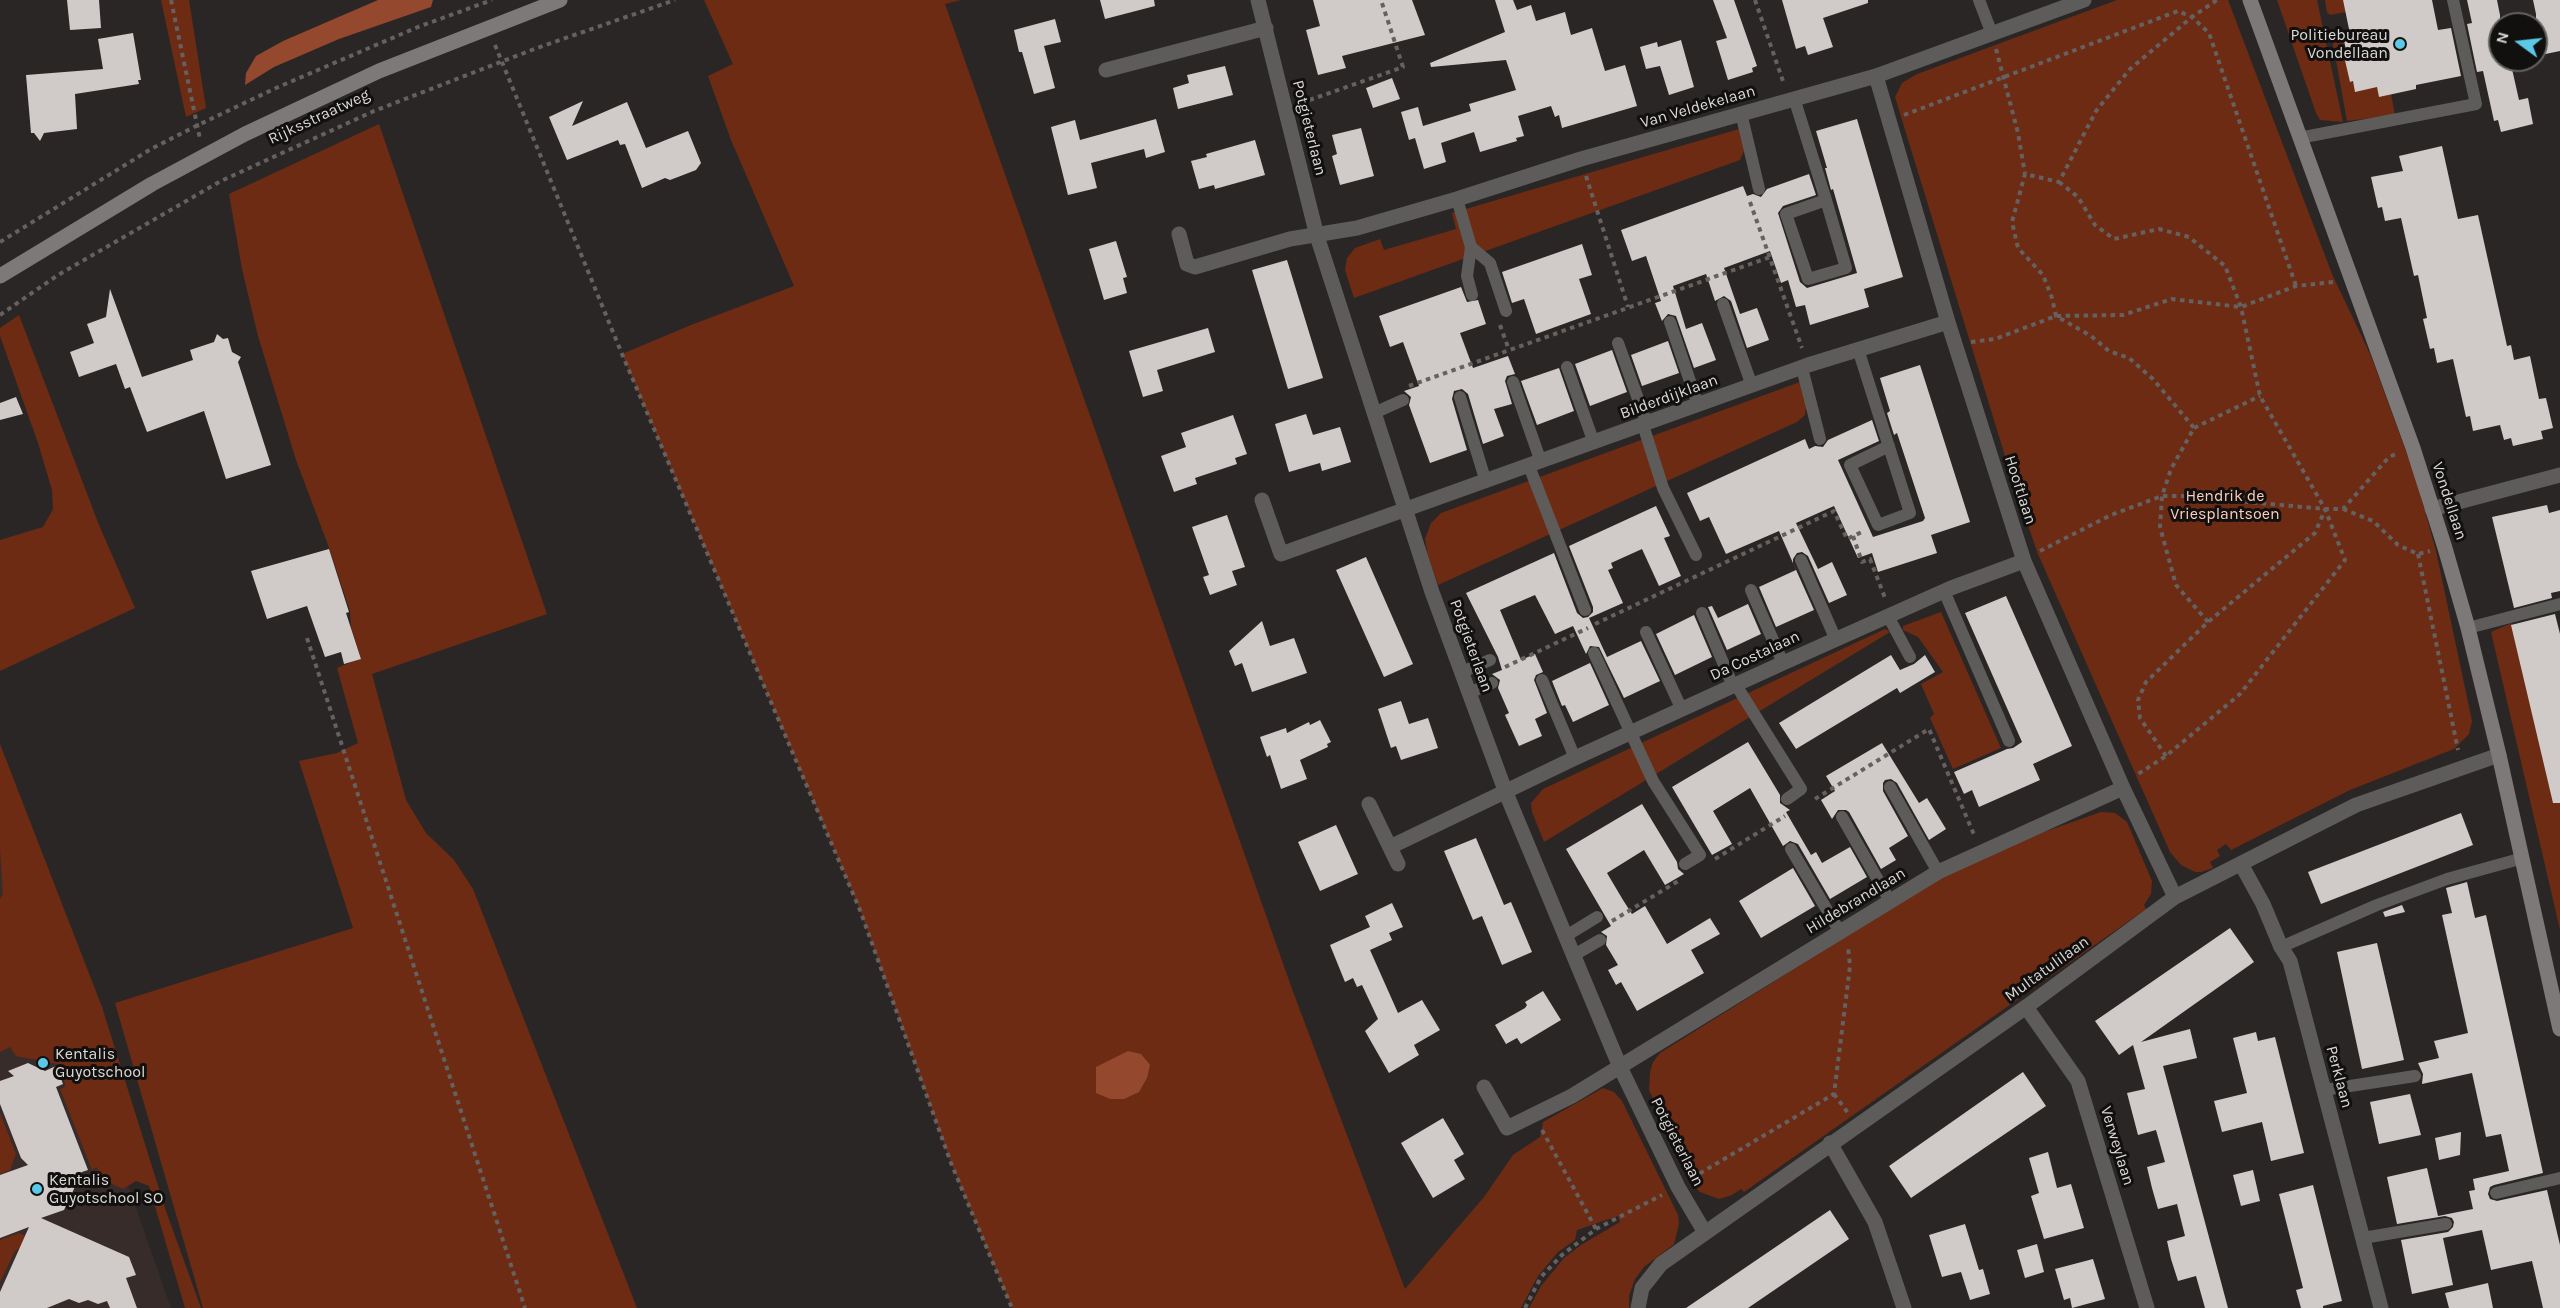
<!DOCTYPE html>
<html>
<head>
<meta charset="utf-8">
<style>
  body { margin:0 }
  #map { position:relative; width:2560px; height:1308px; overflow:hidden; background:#2a2625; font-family:Karla,sans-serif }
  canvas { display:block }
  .north { position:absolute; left:2488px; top:12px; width:60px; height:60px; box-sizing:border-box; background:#12100f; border:2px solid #636160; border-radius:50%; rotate:285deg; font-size:16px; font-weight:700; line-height:24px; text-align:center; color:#dcdad9 }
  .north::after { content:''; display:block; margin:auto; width:21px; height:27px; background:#5bc8e7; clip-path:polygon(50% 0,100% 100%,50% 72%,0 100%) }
</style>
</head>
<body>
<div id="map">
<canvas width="2560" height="1308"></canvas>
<div class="north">N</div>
</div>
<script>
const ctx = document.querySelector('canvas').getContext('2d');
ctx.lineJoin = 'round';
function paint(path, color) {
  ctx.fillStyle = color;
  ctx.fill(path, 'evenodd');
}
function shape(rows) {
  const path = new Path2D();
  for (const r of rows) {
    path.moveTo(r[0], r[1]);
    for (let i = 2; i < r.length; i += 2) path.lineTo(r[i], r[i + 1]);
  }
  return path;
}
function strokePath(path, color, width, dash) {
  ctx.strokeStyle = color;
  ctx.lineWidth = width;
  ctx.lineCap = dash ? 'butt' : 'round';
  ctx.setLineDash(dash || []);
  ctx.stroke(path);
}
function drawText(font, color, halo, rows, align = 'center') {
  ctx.font = font + ' Karla,sans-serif';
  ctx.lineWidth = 6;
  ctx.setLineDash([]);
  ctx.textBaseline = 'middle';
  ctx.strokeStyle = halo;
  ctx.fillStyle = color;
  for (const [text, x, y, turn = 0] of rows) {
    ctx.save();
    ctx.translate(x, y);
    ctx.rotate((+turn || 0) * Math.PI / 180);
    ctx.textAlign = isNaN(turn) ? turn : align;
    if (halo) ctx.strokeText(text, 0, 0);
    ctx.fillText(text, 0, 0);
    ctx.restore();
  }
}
paint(shape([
  [0,819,171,1308,0,1308]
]), '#372c29');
paint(shape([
  [161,0,189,0,206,108,186,117],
  [704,0,961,0,945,4,1292,989,1405,1289,1484,1197,1513,1155,1540,1137,1543,1122,1603,1088,1614,1092,1622,1101,1678,1215,1679,1224,1674,1244,1644,1267,1635,1279,1629,1296,1629,1308,1529,1308,1541,1286,1564,1258,1581,1245,1620,1222,1618,1216,1577,1230,1575,1240,1558,1252,1538,1276,1521,1308,1012,1308,951,1163,860,910,622,354,691,325,794,286,731,140,708,76,733,64],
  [2117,0,2228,0,2332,274,2371,356,2416,479,2436,551,2472,721,2469,734,2454,749,2350,790,2231,850,2226,844,2217,850,2220,856,2210,862,2213,868,2201,872,2195,872,2181,865,2170,852,2038,554,2013,482,1895,97,1902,83,1917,74],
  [2277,0,2317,0,2343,122,2320,120,2316,113],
  [2325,0,2343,0,2346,12,2330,15,2327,12],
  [2342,31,2350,81,2377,87,2379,97,2391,94,2395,115,2347,121,2331,33],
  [379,124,547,614,372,674,406,800,426,833,454,860,473,889,637,1308,203,1308,115,1003,353,928,299,761,337,753,358,743,337,668,361,658,351,627,350,611,328,545,296,460,258,336,242,269,229,194],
  [1739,129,1744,151,1740,160,1354,298,1345,270,1347,258,1355,248,1380,239,1384,250,1456,229,1452,213],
  [19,315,99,525,135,608,0,671,0,540,43,527,53,509,52,490,38,443,0,336,0,328],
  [1800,382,1806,405,1805,415,1797,422,1438,585,1428,556,1425,539,1431,523,1441,513],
  [1941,612,2001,748,1953,769,1930,718,1934,714,1921,684,1943,672,1918,637,1903,630,1903,626],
  [2512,623,2549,783,2560,781,2560,930,2491,632],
  [1885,629,1890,632,1544,842,1532,812,1531,803,1543,789],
  [0,744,102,1007,166,1211,201,1308,185,1308,149,1186,136,1181,123,1189,101,1179,97,1167,92,1170,60,1089,65,1087,65,1083,57,1064,16,1056,10,1047,0,1052,0,899,3,894,0,849],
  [2101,812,2115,813,2127,822,2152,881,2151,894,2144,905,2146,909,1744,1192,1741,1189,1732,1195,1719,1199,1700,1192,1691,1181,1649,1090,1650,1072,1653,1062,1660,1053,1941,877,2007,845],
  [0,1113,16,1154,10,1170,0,1174],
  [19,1233,28,1237,20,1248,15,1251,0,1282,0,1240]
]), '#6d2b13');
paint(shape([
  [378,0,433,0,431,7,339,39,274,67,245,85,246,73,256,56,283,41],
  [1128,1051,1141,1054,1150,1065,1147,1078,1139,1092,1124,1099,1110,1099,1096,1093,1096,1067]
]), '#94482e');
paint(shape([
  [67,0,99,0,101,28,70,30],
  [1100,0,1154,0,1155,6,1105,19],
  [1313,0,1412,0,1425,35,1342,56,1346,68,1318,75,1306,30,1320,26],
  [1495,0,1513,0,1517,10,1531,5,1536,21,1565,12,1571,35,1592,28,1605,71,1625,65,1637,106,1562,128,1559,115,1555,117,1551,106,1518,116,1524,136,1516,138,1517,141,1480,152,1474,132,1441,143,1446,162,1424,169,1415,138,1409,140,1401,112,1418,107,1423,126,1471,111,1469,104,1516,90,1506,60,1431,67,1430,63,1505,32],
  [1713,0,1734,0,1757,66,1752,68,1753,72,1728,80,1716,41,1727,38],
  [1782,0,1868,0,1868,3,1823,18,1833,47,1808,55,1805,46,1796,49],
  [2343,0,2432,0,2438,30,2451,28,2461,76,2416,85,2416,89,2379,97,2377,87,2355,92,2353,81,2350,82,2344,56,2347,55,2342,31,2349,29],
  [2467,0,2497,0,2500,15,2500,60,2510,60,2519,100,2528,98,2533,124,2501,132,2498,120,2494,121,2483,71,2477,72,2467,24,2472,23],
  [2533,0,2560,0,2560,51,2536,56,2536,14],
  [1055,19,1061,42,1044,46,1055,88,1034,94,1022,52,1019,52,1014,30],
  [133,33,141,80,138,80,139,84,75,94,77,129,44,133,40,141,34,133,31,133,26,75,103,69,98,39],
  [1681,40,1694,87,1669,95,1660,66,1646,69,1640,47,1657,42,1658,47],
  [1225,66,1233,95,1178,109,1173,88,1189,83,1187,75],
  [1392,78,1400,99,1373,108,1366,88],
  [583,101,572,126,627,102,646,148,688,131,701,163,696,170,678,177,670,180,665,178,642,188,625,144,620,145,618,140,567,160,549,117],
  [1156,119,1165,152,1146,158,1144,149,1091,163,1097,188,1068,195,1051,127,1075,120,1080,140],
  [1857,119,1903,277,1864,289,1869,307,1810,325,1805,305,1796,307,1788,280,1781,283,1770,251,1724,268,1740,314,1757,308,1769,340,1747,348,1731,301,1724,296,1715,301,1706,274,1673,286,1686,329,1702,323,1716,360,1694,368,1676,316,1668,314,1662,321,1655,303,1661,301,1646,256,1632,261,1621,230,1743,186,1747,196,1753,194,1761,197,1767,189,1809,174,1816,195,1783,206,1778,213,1800,282,1807,288,1857,273,1833,189,1831,190,1825,168,1827,168,1816,131],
  [1361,128,1374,176,1340,185,1332,156,1337,154,1332,135],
  [1255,140,1265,175,1215,189,1214,185,1199,189,1191,161,1207,157,1206,154],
  [2442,146,2458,219,2478,215,2507,346,2511,345,2514,360,2530,356,2539,399,2546,398,2553,428,2541,431,2543,439,2513,446,2511,438,2504,440,2500,425,2473,431,2470,416,2466,417,2453,359,2437,363,2434,348,2430,349,2423,319,2427,318,2418,275,2414,276,2401,218,2385,221,2382,207,2378,208,2371,177,2403,171,2399,156],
  [1116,241,1127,277,1123,278,1127,293,1104,300,1089,249],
  [1582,244,1592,275,1579,279,1591,314,1536,334,1524,299,1512,303,1502,272],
  [1287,260,1323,378,1288,389,1252,270],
  [1461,287,1467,302,1478,300,1486,324,1460,333,1473,368,1508,356,1515,374,1507,376,1505,381,1512,404,1494,409,1504,436,1483,444,1468,394,1462,389,1454,391,1452,399,1467,450,1430,463,1409,405,1411,397,1404,391,1419,386,1403,342,1390,347,1379,316],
  [110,289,142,377,193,360,190,350,214,342,217,334,223,339,228,338,232,352,241,357,238,362,271,465,226,479,204,411,147,432,130,387,125,389,116,364,79,377,70,352,94,343,87,324,106,317],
  [1208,328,1215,352,1157,370,1163,391,1143,397,1129,351],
  [1668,341,1679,373,1642,386,1631,355],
  [1612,350,1627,392,1590,406,1575,364],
  [1920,365,1970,522,1931,535,1937,553,1878,572,1872,553,1858,558,1834,506,1796,523,1818,569,1832,562,1847,595,1829,603,1808,556,1802,552,1797,553,1793,559,1793,563,1814,610,1776,627,1759,587,1796,570,1779,531,1726,554,1709,517,1700,521,1687,493,1805,439,1809,449,1815,446,1823,447,1828,440,1872,420,1879,441,1838,460,1873,537,1923,521,1925,518,1897,433,1894,435,1887,413,1890,411,1880,378],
  [1559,368,1574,411,1537,425,1521,381],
  [16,397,23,414,0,420,0,403],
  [1306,414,1313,435,1340,427,1351,462,1322,471,1320,463,1289,472,1275,424],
  [1233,415,1247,454,1235,458,1237,464,1195,478,1197,484,1174,492,1161,456,1186,447,1181,433],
  [2547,505,2549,513,2560,510,2560,591,2551,593,2552,598,2514,608,2492,517],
  [1656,506,1670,536,1664,538,1681,576,1659,586,1642,549,1611,563,1613,568,1608,570,1623,603,1589,618,1607,657,1641,641,1660,681,1624,698,1599,647,1590,646,1586,654,1573,626,1555,634,1535,595,1500,610,1521,660,1535,654,1543,672,1536,675,1534,680,1547,713,1535,719,1542,736,1519,746,1505,715,1509,713,1498,688,1500,680,1492,674,1502,670,1498,657,1466,593,1554,553,1577,613,1583,618,1588,617,1593,612,1593,607,1569,546],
  [1227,515,1245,567,1232,571,1237,585,1210,595,1203,577,1209,575,1192,527],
  [329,549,349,612,346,613,361,659,344,664,341,652,325,657,307,606,267,619,251,571],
  [1366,557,1413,664,1384,677,1336,570],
  [2006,596,2072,746,2033,764,2040,780,1979,807,1972,790,1964,794,1954,772,2007,749,2013,748,2022,742,1965,613],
  [1748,604,1761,634,1727,650,1708,607,1712,606,1718,618],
  [2555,614,2560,634,2560,803,2553,803,2511,625],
  [1694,615,1712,657,1675,675,1656,634],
  [1262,621,1270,646,1294,638,1307,673,1252,692,1242,663,1235,666,1229,651],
  [1891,655,1900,670,1914,664,1925,655,1935,672,1900,693,1897,688,1796,749,1779,723],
  [1590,663,1609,705,1573,722,1565,705,1562,706,1552,681],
  [1401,701,1409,724,1428,718,1438,748,1401,760,1396,746,1391,748,1378,709],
  [1320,720,1331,742,1327,744,1328,747,1300,760,1307,779,1281,789,1270,755,1267,757,1260,737,1286,728,1287,733,1309,722,1310,725],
  [1748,742,1780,795,1780,803,1790,810,1786,812,1811,855,1816,852,1822,863,1850,847,1867,877,1830,899,1798,844,1790,841,1783,846,1750,788,1713,811,1732,844,1712,855,1672,787],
  [1882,743,1919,803,1927,798,1946,829,1929,840,1897,783,1891,779,1885,780,1883,783,1883,791,1908,836,1889,848,1896,860,1881,869,1849,812,1846,810,1838,810,1832,819,1821,800,1835,791,1826,776],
  [1642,804,1677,862,1678,869,1684,874,1665,885,1644,850,1607,873,1623,900,1632,914,1645,906,1667,944,1710,918,1720,934,1691,950,1704,973,1637,1011,1621,982,1616,985,1608,970,1618,965,1606,945,1607,936,1601,932,1611,926,1566,849],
  [2461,813,2473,845,2321,904,2308,872],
  [1336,825,1358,874,1320,891,1298,842],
  [1476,838,1504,905,1511,902,1532,952,1502,965,1482,916,1473,920,1444,851],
  [1793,868,1815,906,1761,938,1739,901],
  [2467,882,2475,918,2486,915,2543,1173,2494,1185,2490,1187,2488,1194,2490,1199,2497,1201,2547,1190,2560,1245,2560,1308,2543,1308,2532,1261,2491,1270,2482,1230,2443,1238,2453,1285,2412,1294,2401,1240,2448,1232,2453,1227,2454,1222,2452,1218,2445,1216,2397,1224,2387,1177,2427,1168,2438,1216,2473,1209,2469,1191,2475,1190,2473,1179,2509,1171,2501,1134,2486,1137,2472,1073,2422,1084,2423,1074,2418,1063,2439,1058,2434,1041,2468,1033,2442,915,2452,913,2446,888],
  [1392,903,1403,927,1389,933,1392,940,1370,950,1398,1013,1422,1000,1440,1030,1414,1045,1419,1055,1389,1073,1365,1031,1378,1019,1362,985,1357,987,1353,978,1345,982,1330,945,1370,927,1365,916],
  [2402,905,2405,912,2385,917,2383,912],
  [2230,928,2254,962,2141,1042,2190,1029,2197,1058,2163,1066,2228,1308,2205,1308,2196,1276,2178,1281,2171,1259,2167,1241,2185,1236,2177,1204,2158,1209,2152,1188,2147,1167,2165,1162,2156,1130,2138,1135,2127,1093,2145,1089,2133,1045,2119,1055,2095,1021],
  [2377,943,2404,1060,2362,1069,2337,952],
  [1543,991,1561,1020,1521,1044,1517,1038,1506,1044,1495,1025,1525,1008,1527,1005,1525,1002],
  [2256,1032,2258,1041,2275,1037,2304,1153,2271,1161,2262,1122,2222,1132,2214,1101,2247,1093,2233,1038],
  [28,1063,45,1071,56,1066,63,1084,56,1087,88,1170,82,1172,64,1210,41,1218,129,1257,136,1275,126,1278,137,1308,110,1308,107,1301,98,1304,88,1300,79,1303,69,1299,47,1308,0,1308,0,1292,29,1227,0,1238,0,1175,28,1165,21,1158,0,1104,0,1081,14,1076,8,1071],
  [2023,1072,2046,1106,1911,1198,1889,1166],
  [2410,1094,2421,1135,2379,1144,2370,1102],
  [1443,1118,1464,1154,1454,1160,1465,1179,1433,1198,1401,1143],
  [2461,1132,2460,1155,2439,1160,2435,1138],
  [2048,1152,2057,1188,2071,1184,2084,1228,2044,1239,2031,1196,2039,1193,2029,1158],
  [2253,1170,2260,1201,2241,1206,2233,1175],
  [2313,1185,2342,1301,2323,1306,2323,1308,2301,1308,2296,1290,2303,1288,2279,1194],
  [1830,1210,1849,1239,1748,1308,1686,1308],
  [1965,1224,1979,1270,1983,1269,1990,1294,1970,1300,1961,1272,1942,1277,1929,1235],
  [2037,1244,2044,1272,2025,1278,2017,1250],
  [2093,1259,2105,1299,2072,1308,2070,1298,2064,1300,2055,1269],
  [2488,1283,2493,1308,2449,1308,2445,1293]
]), '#d0cbc9');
strokePath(shape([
  [171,0,200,139],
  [1755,0,1784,84],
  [495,45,622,354,860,910,951,1163,1012,1308],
  [1996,49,2018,133,2025,174],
  [1301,103,1403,67,1381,0],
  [1904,115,2178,11,2192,17,2209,33,2296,286],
  [1586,176,1628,307],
  [2059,182,2078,197,2095,225,2114,239,2159,229,2189,237,2225,266,2241,307,2260,396,2325,509,2345,560,2240,694,2166,756,2135,776],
  [1750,202,1802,348],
  [0,242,151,149,196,126,276,88,418,27,492,0],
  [0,315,58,275,221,181,374,111,537,48,675,0],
  [1500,325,1509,350],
  [1971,342,1995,339,2056,316,2123,315,2172,299,2241,307,2296,286,2333,282],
  [1409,386,1770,257],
  [2194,428,2260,396],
  [2343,509,2373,521,2398,545,2418,554,2430,551],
  [1853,536,1862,562,1870,559,1885,598],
  [2040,551,2111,515,2162,496,2182,496,2325,509,2343,509,2389,457,2398,453],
  [2418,554,2458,750],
  [2208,622,2176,585,2160,527,2162,496,2171,469,2194,428,2153,379,2129,358,2109,351,2091,336,2056,316,2052,298,2043,275,2018,248,2012,222,2025,174,2059,182,2096,111,2130,69,2192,17,2217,0],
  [1595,624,1834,511,1847,539,1864,531],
  [307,638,525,1308],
  [1505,667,1588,628],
  [2166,756,2140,718,2138,700,2146,682,2208,622,2315,533,2325,510],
  [1815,799,1929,729,1975,837],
  [1715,859,1785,816],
  [1612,921,1680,880],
  [1834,1094,1848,1113],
  [1542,1130,1596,1229],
  [1692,1178,1834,1094,1850,966,1848,947],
  [1525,1308,1541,1277,1562,1255,1596,1229,1662,1195]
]), '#646160', 4, [4.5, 4.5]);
strokePath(shape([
  [1979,0,1992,34],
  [1794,98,1826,200,1846,268,1808,279,1786,214,1826,200],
  [1741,113,1759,189],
  [2299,138,2476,104,2453,0],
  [1457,199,1471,247,1467,276,1472,295],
  [1471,247,1490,263,1506,311],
  [1723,304,1752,386],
  [1670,322,1698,405],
  [1618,343,1647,424],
  [1858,349,1910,513,1878,525,1850,465,1889,446],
  [1567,367,1594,443],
  [1802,368,1820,439],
  [1513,382,1541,462],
  [1460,397,1486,482],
  [1374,413,1403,400],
  [1643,425,1663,488,1696,555],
  [1529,466,1585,610],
  [1801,560,1836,640],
  [1751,590,1783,663],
  [1944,591,2009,741],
  [1702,613,1733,686],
  [1888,616,1910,657],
  [2468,628,2560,604],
  [1646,632,1682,710],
  [1594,653,1653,781,1700,855,1685,864],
  [1462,672,1490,660],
  [1542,680,1575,758],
  [1736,685,1801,789,1787,799],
  [1469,693,1492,683],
  [1890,787,1938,872],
  [1842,817,1890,901],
  [1791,849,1840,932],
  [1566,936,1597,917],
  [2281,947,2377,905,2447,879,2523,858],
  [1574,955,1600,940],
  [2324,1090,2415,1076],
  [2496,1193,2560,1178],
  [2363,1238,2446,1224]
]), '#5e5c5b', 12);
strokePath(shape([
  [1258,0,1317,236,1432,592,1506,793,1620,1067,1678,1187,1704,1231],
  [1106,70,1266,28],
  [1876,76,1948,322,2024,561,2123,788,2175,897],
  [1179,234,1187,264,1195,267,1290,239,1357,228,1457,199,1581,159,1876,76,2084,0],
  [1262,500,1281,554,1808,365,1948,322],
  [2432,509,2560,475],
  [1369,804,1398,864],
  [1390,847,1575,758,1783,663,1951,588,2024,561],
  [2241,864,2263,904,2281,947,2290,961,2381,1308],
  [2026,1007,2078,1081,2147,1308],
  [1484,1087,1507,1128,1572,1096,1938,872,2123,788],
  [1830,1143,1875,1222,1904,1308],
  [1638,1308,1642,1288,1661,1264,2026,1007,2175,897,2356,805,2499,755]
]), '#5e5c5b', 15);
strokePath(shape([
  [2250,0,2413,448,2445,548,2468,628,2499,755,2560,1029],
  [0,276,152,184,245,134,379,71,560,0]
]), '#7c7978', 15);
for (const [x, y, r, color] of [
  [2400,44,6,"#5bc8e7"],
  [43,1063,6,"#5bc8e7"],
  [37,1189,6,"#5bc8e7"]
]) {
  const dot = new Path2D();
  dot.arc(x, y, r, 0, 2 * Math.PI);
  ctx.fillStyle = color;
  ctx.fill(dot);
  strokePath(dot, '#12100f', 2);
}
drawText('16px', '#dcdad9', '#12100f', [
  ["Politiebureau",2388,35,"right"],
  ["Vondellaan",2388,53,"right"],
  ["Kentalis",55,1054],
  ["Guyotschool",55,1072],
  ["Kentalis",49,1180],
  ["Guyotschool SO",49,1198]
], 'left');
drawText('16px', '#dcdad9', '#12100f', [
  ["Van Veldekelaan",1698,107,-16],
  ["Rijksstraatweg",319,117,-25],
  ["Potgieterlaan",1309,128,76],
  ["Bilderdijklaan",1669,397,-20],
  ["Hooftlaan",2020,490,72],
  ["Vondellaan",2449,501,72],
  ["Potgieterlaan",1471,646,70],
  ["Da Costalaan",1755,656,-25],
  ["Hildebrandlaan",1856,901,-31],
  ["Multatulilaan",2047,969,-36],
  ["Perklaan",2339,1077,75],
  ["Potgieterlaan",1677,1142,63],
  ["Verweylaan",2117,1146,73]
]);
drawText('16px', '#fccebf', '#12100f', [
  ["Hendrik de",2225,496],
  ["Vriesplantsoen",2225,514]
]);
</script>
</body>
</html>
